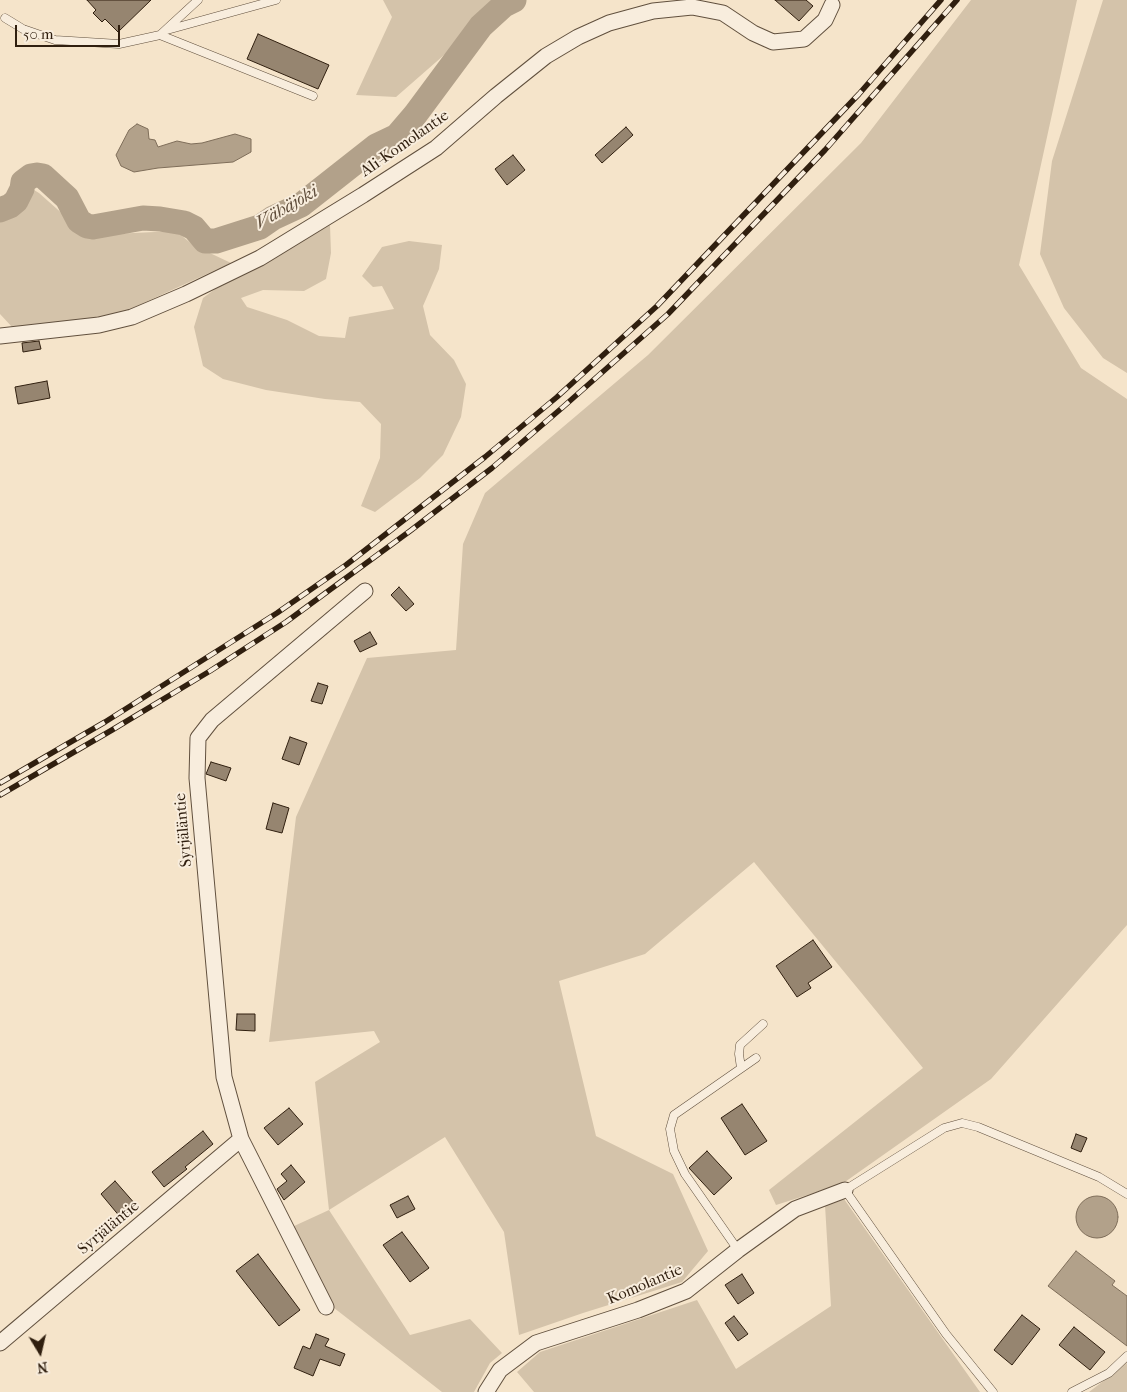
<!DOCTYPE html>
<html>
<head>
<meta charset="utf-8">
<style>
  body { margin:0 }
  #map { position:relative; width:1127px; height:1392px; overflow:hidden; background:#f5e4ca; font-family:"IM FELL French Canon",serif }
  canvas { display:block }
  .north { position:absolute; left:15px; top:1327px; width:50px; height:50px; -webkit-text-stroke:4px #f8eddd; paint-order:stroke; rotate:171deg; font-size:14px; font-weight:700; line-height:20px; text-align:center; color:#301f0f }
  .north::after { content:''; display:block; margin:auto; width:18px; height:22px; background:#301f0f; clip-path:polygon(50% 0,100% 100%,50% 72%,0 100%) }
  .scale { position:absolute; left:15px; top:25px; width:105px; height:22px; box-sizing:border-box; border:2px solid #301f0f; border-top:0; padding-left:6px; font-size:15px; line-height:18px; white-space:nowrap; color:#301f0f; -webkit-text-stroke:4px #f8eddd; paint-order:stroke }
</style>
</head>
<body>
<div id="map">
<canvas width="1127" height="1392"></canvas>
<div class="north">N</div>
<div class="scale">50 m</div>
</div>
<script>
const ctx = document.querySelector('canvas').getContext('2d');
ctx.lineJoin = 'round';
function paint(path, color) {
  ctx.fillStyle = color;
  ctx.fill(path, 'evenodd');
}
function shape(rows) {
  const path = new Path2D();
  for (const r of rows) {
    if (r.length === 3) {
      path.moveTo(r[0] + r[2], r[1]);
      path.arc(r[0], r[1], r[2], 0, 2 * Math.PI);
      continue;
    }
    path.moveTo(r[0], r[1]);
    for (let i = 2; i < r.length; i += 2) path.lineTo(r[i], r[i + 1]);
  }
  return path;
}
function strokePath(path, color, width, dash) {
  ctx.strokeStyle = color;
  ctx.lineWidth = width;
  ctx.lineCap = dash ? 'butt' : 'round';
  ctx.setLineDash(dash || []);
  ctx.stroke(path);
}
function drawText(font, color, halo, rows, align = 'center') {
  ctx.font = font + ' "IM FELL French Canon",serif';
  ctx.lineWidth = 4;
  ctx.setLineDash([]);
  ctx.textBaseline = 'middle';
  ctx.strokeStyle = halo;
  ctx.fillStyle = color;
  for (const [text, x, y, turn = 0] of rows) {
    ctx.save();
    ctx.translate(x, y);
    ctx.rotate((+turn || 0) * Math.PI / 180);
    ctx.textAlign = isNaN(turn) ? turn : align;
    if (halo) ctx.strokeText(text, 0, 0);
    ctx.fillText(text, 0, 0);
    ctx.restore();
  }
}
paint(shape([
  [383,0,507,0,396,97,356,95,392,17],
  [971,0,1077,0,1019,265,1081,368,1127,399,1127,925,991,1079,842,1184,776,1205,769,1190,923,1068,754,862,645,954,559,981,596,1136,673,1174,708,1251,682,1282,583,1313,519,1335,504,1232,445,1137,329,1210,410,1335,470,1319,502,1353,490,1363,474,1392,442,1392,329,1304,292,1227,329,1210,315,1082,380,1042,374,1031,269,1042,296,817,367,658,456,650,463,544,485,493,648,355,861,143],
  [1103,0,1127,0,1127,373,1103,358,1064,308,1040,254,1052,161],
  [29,187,39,193,83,232,112,234,176,231,193,245,231,263,126,311,98,320,13,328,0,314,0,213,5,215,17,204],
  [330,225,331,253,326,279,304,291,263,290,241,298,247,307,287,320,319,336,345,338,349,317,394,309,382,286,373,287,362,276,382,247,409,241,442,245,439,269,423,306,430,335,454,360,466,384,461,417,443,455,420,478,375,512,361,506,380,458,381,424,360,402,325,399,266,390,223,379,203,366,194,327,203,298,233,276,287,250],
  [844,1199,980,1392,534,1392,517,1372,540,1352,697,1300,736,1369,831,1306,825,1205],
  [1127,1363,1127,1392,1089,1392]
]), '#d4c3aa');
const water = shape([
  [137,124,148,129,149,139,155,140,158,147,177,141,191,144,202,143,235,134,251,139,251,152,233,162,158,168,134,172,121,166,116,155,129,130,137,124],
  [1097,1217,21],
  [1076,1251,1115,1281,1112,1285,1127,1296,1127,1346,1048,1286,1076,1251]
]);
paint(water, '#b2a18a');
strokePath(water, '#7e6d59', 1);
strokePath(shape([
  [0,210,10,206,16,201,22,189,23,182,31,176,37,175,43,176,67,198,79,221,87,226,93,227,143,218,160,219,184,223,194,228,205,241,216,241,260,227,273,218,301,205,376,146,397,136,415,115,481,26,504,5,514,0]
]), '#b2a18a', 25);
const building = shape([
  [87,0,151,0,118,32,105,19,102,22,93,13,96,10,87,0],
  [775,0,806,0,813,6,799,21,775,0],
  [258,34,329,65,318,89,247,59,258,34],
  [626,127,633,135,602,163,595,155,626,127],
  [513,155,525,170,507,185,495,169,513,155],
  [39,341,41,349,23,352,22,343,39,341],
  [47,381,50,398,18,404,15,387,47,381],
  [399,587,414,604,406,611,391,595,399,587],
  [370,632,377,644,360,652,354,641,370,632],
  [318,683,328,686,322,704,311,701,318,683],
  [290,737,307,743,299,765,282,759,290,737],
  [211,762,231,768,226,781,206,774,211,762],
  [273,803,289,808,282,833,266,829,273,803],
  [813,940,832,967,808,983,811,988,797,997,776,966,813,940],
  [237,1014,255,1014,255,1031,236,1030,237,1014],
  [742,1104,767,1141,745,1155,721,1118,742,1104],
  [289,1108,303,1124,278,1145,264,1128,289,1108],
  [203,1131,213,1144,185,1167,187,1169,164,1187,152,1172,203,1131],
  [1076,1134,1087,1138,1081,1152,1071,1148,1076,1134],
  [707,1151,732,1178,714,1195,689,1168,707,1151],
  [291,1165,305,1182,284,1200,277,1189,287,1181,281,1174,291,1165],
  [115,1181,136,1205,121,1218,101,1194,115,1181],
  [408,1196,415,1209,397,1218,390,1205,408,1196],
  [402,1232,429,1268,410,1282,383,1245,402,1232],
  [258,1254,300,1310,279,1326,236,1271,258,1254],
  [742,1274,754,1293,738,1304,725,1285,742,1274],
  [1022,1315,1040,1329,1012,1365,994,1350,1022,1315],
  [734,1316,748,1334,738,1341,725,1323,734,1316],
  [1074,1327,1105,1352,1090,1370,1059,1345,1074,1327],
  [316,1334,329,1339,325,1346,345,1354,340,1366,320,1359,313,1376,294,1368,303,1346,310,1349,316,1334]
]);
paint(building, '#968570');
strokePath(building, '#301f0f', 1);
const lane = shape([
  [5,18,23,29,55,40,119,44,160,35,198,0],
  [167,30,276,0],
  [160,35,313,96],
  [741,1068,739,1054,740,1045,763,1024],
  [738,1250,685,1174,674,1151,670,1129,674,1115,756,1058],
  [993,1392,946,1334,845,1190,944,1128,962,1123,978,1127,1099,1177,1127,1194],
  [1072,1392,1109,1373,1127,1356]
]);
const street = shape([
  [0,336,99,325,132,317,186,294,260,258,363,195,436,148,496,96,546,56,578,37,609,23,653,11,692,7,723,13,753,33,773,42,804,39,825,20,832,5],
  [326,1307,241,1139,224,1077,197,778,198,738,212,720,365,591],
  [0,1343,241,1139],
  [486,1392,500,1370,536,1343,638,1310,686,1291,738,1250,795,1209,845,1190]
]);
strokePath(lane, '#61503e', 9);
strokePath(street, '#61503e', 17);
strokePath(lane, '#f8eddd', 8);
strokePath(street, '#f8eddd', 15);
const rail = shape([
  [0,783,105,722,277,613,346,565,485,457,557,397,657,306,859,94,941,0],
  [0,795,112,730,210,671,286,622,410,531,492,468,563,407,668,314,825,150,957,0]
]);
strokePath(rail, '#301f0f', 5.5);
strokePath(rail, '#f8eddd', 4, [11]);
drawText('16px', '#301f0f', '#f8eddd', [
  ["Ali-Komolantie",405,144,-35],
  ["Syrjäläntie",184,830,-95],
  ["Syrjäläntie",109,1228,-40],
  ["Komolantie",645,1285,-23]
]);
drawText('italic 18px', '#5e4c3a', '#f8eddd', [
  ["Vähäjoki",287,208,-30]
]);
</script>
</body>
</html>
